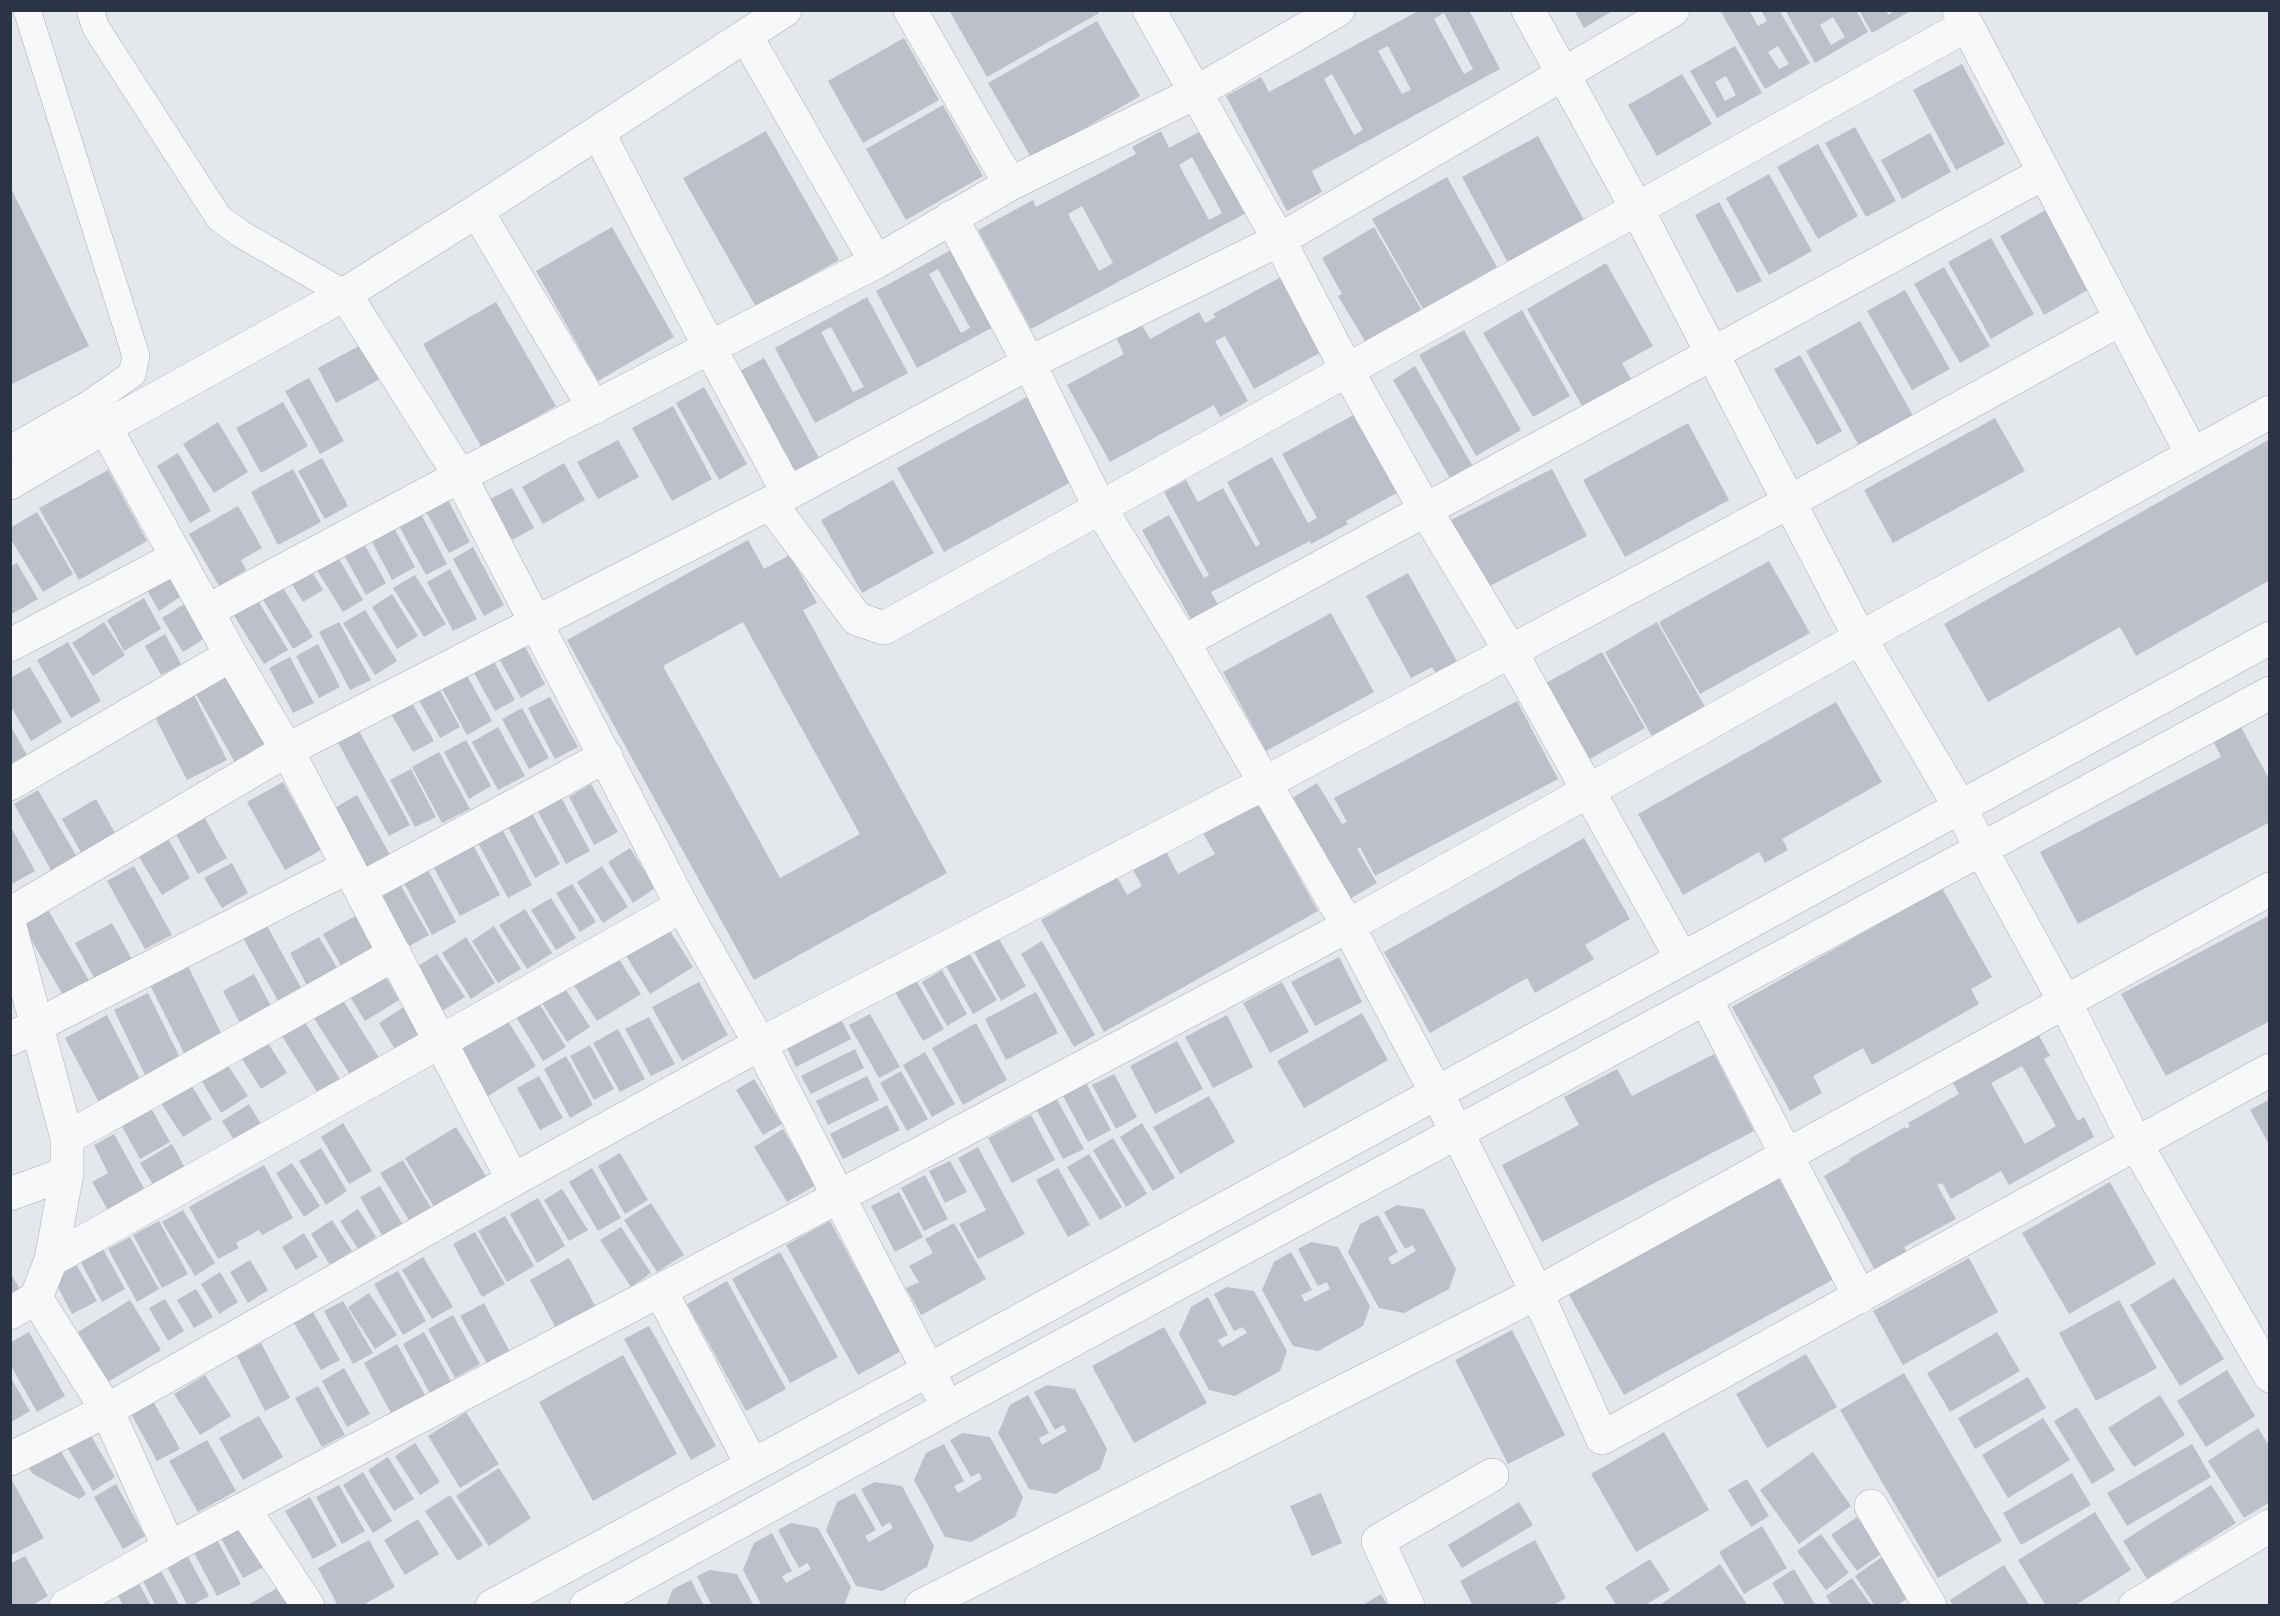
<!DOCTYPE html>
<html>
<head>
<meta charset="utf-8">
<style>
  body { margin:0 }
  #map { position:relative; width:2280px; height:1616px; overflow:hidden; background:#e4e7ec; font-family:"Space Grotesk",sans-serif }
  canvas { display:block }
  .frame { position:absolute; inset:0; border:12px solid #2b3445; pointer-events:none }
</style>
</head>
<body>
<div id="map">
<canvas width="2280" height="1616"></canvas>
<div class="frame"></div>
</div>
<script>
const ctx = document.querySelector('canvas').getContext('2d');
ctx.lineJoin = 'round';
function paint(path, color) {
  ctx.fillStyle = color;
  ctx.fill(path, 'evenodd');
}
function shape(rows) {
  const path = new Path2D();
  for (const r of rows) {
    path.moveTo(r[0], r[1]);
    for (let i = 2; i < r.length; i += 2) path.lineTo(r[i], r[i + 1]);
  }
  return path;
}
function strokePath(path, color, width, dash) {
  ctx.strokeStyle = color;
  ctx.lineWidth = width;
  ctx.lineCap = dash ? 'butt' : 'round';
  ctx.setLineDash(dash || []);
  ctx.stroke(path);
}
paint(shape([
  [949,10,1097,10,1099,13,987,77],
  [1420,10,1469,10,1500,69,1312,171,1322,192,1287,211,1226,96,1261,77,1269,92],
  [1444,13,1473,69,1464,74,1434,19],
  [1388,46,1411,90,1402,94,1378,51],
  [1332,74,1363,130,1354,135,1324,79],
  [1574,10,1614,10,1584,28],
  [1723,10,1749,10,1758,26,1767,21,1761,10,1779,10,1810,63,1765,89,1721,12],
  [1778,46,1789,64,1779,69,1768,52],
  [1785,10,1856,10,1868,32,1815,63],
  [1833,17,1845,37,1831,45,1820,25],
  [1859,10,1886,10,1888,15,1895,10,1912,10,1872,33],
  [1097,21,1140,96,1032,159,988,83],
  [904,38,939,100,863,143,828,81],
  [1735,46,1762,93,1717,118,1690,71],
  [1726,76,1736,95,1725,101,1715,82],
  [1962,64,2005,144,1956,170,1913,90],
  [1682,74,1712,124,1657,156,1628,105],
  [943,105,983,176,906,220,866,149],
  [1855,127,1896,201,1866,217,1825,143],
  [766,131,839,260,756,307,683,178],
  [1161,131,1169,148,1201,131,1246,213,1031,329,978,230,1033,200,1036,207,1136,154,1132,147],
  [1192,157,1222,213,1209,220,1179,165],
  [1082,206,1113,263,1099,271,1068,214],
  [1930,133,1951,172,1902,199,1881,160],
  [1538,136,1586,224,1509,265,1462,177],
  [1818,144,1858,216,1818,239,1777,167],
  [1769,174,1812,251,1769,275,1726,198],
  [1447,177,1497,267,1423,309,1372,219],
  [10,186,89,346,10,385],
  [1719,202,1762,281,1737,293,1695,215],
  [2049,208,2093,287,2044,315,2000,236],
  [612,227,674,337,598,381,536,271],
  [1374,227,1424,314,1371,351,1338,296,1342,294,1322,258],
  [1991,238,2034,314,1991,339,1948,262],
  [951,250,993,327,917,368,876,291],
  [938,269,970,328,961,333,929,274],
  [1606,263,1653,346,1622,363,1634,384,1585,411,1527,309],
  [1944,267,1990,346,1960,363,1914,284],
  [1281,277,1323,351,1254,389,1225,336,1215,341,1248,401,1220,417,1214,405,1110,462,1067,385,1124,354,1115,336,1140,322,1150,339,1199,312,1205,323,1216,317,1213,314],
  [1905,290,1950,369,1912,390,1867,311],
  [867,297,908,373,815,423,775,348],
  [831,327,864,387,853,392,821,332],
  [496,302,556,406,482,448,423,344],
  [1522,310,1570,396,1533,417,1483,333],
  [1860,321,1916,421,1862,451,1806,351],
  [1464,330,1521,430,1476,456,1419,355],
  [361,345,380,379,336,403,318,368],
  [1800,355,1842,431,1817,445,1774,369],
  [764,358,819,458,785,477,731,376],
  [1415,366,1472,465,1450,478,1393,380],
  [309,378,344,441,320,454,285,391],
  [704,387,747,464,719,480,676,403],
  [1027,397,1073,481,944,552,897,468],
  [283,402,308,446,261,473,236,428],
  [673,406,712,479,672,501,632,428],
  [1359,412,1402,490,1346,521,1348,524,1311,544,1310,541,1211,592,1222,612,1195,627,1142,530,1169,515,1204,578,1209,575,1164,492,1186,480,1198,502,1223,488,1256,547,1260,544,1227,482,1272,457,1308,523,1317,518,1282,454],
  [1995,418,2025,471,1893,543,1864,490],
  [218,422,248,472,214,493,183,444],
  [1688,423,1729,500,1625,557,1583,480],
  [2270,439,2270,580,2136,656,2120,627,1988,702,1944,624],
  [618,440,639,477,598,499,577,462],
  [178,453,211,511,190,523,157,466],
  [322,458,348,506,325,519,298,471],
  [564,463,585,500,543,524,522,487],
  [293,469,321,522,278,545,251,492],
  [1552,469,1587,536,1482,590,1447,522],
  [108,470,147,541,79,580,39,508],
  [893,480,934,553,862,593,821,520],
  [512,488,534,528,512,540,490,499],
  [446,496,470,542,449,553,424,508],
  [238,506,262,548,241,560,246,570,219,586,189,534],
  [37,512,73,574,43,592,10,538,10,528],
  [421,514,447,564,426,575,399,526],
  [393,526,415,567,392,580,370,538],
  [748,540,764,569,790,555,817,603,803,610,947,873,754,980,567,640],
  [743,622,860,834,780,878,663,666],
  [363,542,386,583,366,595,343,553],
  [473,547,504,605,484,616,453,559],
  [336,554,363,600,343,612,315,567],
  [1769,561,1810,633,1700,694,1659,622],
  [17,563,38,599,10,615,10,567],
  [309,567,323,590,303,602,289,579],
  [450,569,477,619,453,631,427,582],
  [173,573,186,593,159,611,147,590],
  [1408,573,1460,667,1439,679,1432,667,1411,678,1366,596],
  [415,575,446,624,424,637,393,588],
  [282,586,313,637,293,649,262,598],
  [392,594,418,636,397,649,372,607],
  [144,598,161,629,124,651,107,620],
  [257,599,288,650,264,664,233,614],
  [189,601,210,635,183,652,162,618],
  [365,610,397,661,375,675,343,623],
  [1331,613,1374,692,1266,751,1223,672],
  [104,622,125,655,93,676,72,643],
  [339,622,371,680,350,690,319,632],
  [1657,622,1709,714,1656,744,1605,652],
  [165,634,181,664,161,675,145,646],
  [522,641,545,684,521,698,497,655],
  [68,642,101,701,71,718,37,660],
  [318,644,340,687,319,698,296,656],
  [1602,652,1645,728,1590,759,1546,683],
  [290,657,314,703,293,713,269,668],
  [493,660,515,700,495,711,473,671],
  [30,667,62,722,31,741,10,705,10,678],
  [466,674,492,721,467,735,441,687],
  [228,676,269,747,237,766,196,694],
  [438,687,460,727,440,738,417,697],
  [194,695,227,760,187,780,154,715],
  [408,696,434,741,413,752,388,709],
  [550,697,578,747,555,759,528,708],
  [1517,701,1558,779,1375,876,1360,847,1357,849,1377,883,1348,900,1289,800,1317,783,1342,824,1347,822,1334,798],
  [1836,702,1882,782,1782,839,1788,850,1765,863,1759,852,1683,895,1638,814],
  [522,708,549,758,529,769,502,719],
  [10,725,27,755,10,764],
  [498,727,525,776,498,790,472,742],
  [2241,727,2270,781,2270,822,2078,924,2040,852,2221,757,2214,742],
  [358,729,410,825,389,836,337,741],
  [466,740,491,786,469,799,444,752],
  [439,752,470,809,442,823,412,767],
  [411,769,436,817,415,827,390,780],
  [283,782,321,850,285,870,247,802],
  [591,784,618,832,594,845,569,797],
  [38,790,77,857,52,872,14,804],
  [357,795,390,855,366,869,333,809],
  [96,799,116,835,82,854,62,819],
  [562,799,590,851,566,864,538,812],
  [1255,799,1318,911,1104,1032,1041,920,1117,877,1127,895,1142,886,1132,868,1165,850,1178,874,1215,854,1201,830],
  [532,813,560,864,535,878,508,827],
  [203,815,227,858,198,874,174,831],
  [10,825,35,871,12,884,10,881],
  [502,829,532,885,508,898,478,843],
  [1584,838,1630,919,1585,945,1594,959,1535,993,1527,978,1430,1033,1384,952],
  [169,840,190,878,162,895,139,857],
  [473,845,500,895,460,916,433,866],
  [630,848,655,888,633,903,608,862],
  [232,863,248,893,222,908,204,878],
  [134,866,172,935,145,949,107,881],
  [602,866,628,907,603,923,577,882],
  [428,870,456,922,432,935,404,883],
  [400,884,429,935,404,949,376,898],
  [572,884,596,922,580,932,556,893],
  [1942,888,1992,977,1971,989,1979,1004,1872,1065,1863,1048,1813,1076,1822,1093,1790,1111,1732,1007],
  [551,898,576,938,556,950,531,910],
  [47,908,90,982,64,997,21,922],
  [525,909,552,953,527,969,499,925],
  [357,915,377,952,344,971,323,934],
  [2270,915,2270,1021,2166,1076,2121,994],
  [112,923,133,961,96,981,75,943],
  [266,924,304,993,281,1006,242,936],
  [494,926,521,969,498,983,472,941],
  [668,928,693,967,650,994,625,954],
  [319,937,343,978,312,995,290,953],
  [466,937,495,983,471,999,442,953],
  [998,937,1026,986,1001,1001,973,950],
  [1042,941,1095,1035,1074,1047,1021,954],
  [969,953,997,1000,973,1014,946,966],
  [437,954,465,997,442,1011,415,968],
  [617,956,641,994,597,1021,573,984],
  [1339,957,1362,1002,1315,1026,1291,982],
  [188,966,224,1039,186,1057,150,985],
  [942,970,967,1014,947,1026,922,982],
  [254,974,272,1008,241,1025,223,991],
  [384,974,399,1000,365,1021,349,995],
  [916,980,944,1029,923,1041,895,992],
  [699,982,728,1035,682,1061,652,1007],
  [1282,982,1309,1032,1270,1053,1243,1003],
  [565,988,590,1027,567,1042,542,1003],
  [1036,992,1058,1033,1006,1060,985,1019],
  [148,993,181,1060,146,1077,114,1010],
  [341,997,384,1066,356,1084,312,1015],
  [539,1003,566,1047,543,1061,516,1017],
  [404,1007,421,1036,396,1051,379,1023],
  [1362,1013,1388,1060,1304,1108,1277,1061],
  [870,1014,900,1067,879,1078,849,1025],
  [107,1015,144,1087,103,1110,65,1038],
  [1227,1015,1253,1067,1213,1088,1185,1037],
  [649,1017,675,1064,651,1076,625,1029],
  [506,1018,536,1066,488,1096,458,1049],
  [303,1019,346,1089,324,1103,280,1033],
  [842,1021,851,1039,796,1067,787,1048],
  [976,1023,1007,1080,963,1105,932,1048],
  [2032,1023,2050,1056,2044,1059,2078,1121,2084,1117,2094,1137,2009,1185,2001,1171,1951,1199,1942,1183,1937,1185,1956,1219,1904,1247,1907,1254,1876,1272,1824,1176,1850,1161,1849,1159,1905,1127,1906,1129,1910,1126,1908,1123,1959,1094,1946,1070],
  [2022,1066,2056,1126,2025,1144,1991,1083],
  [618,1029,645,1079,620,1092,593,1043],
  [1177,1041,1203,1089,1155,1114,1130,1066],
  [268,1043,287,1073,261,1089,242,1059],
  [590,1045,614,1089,594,1100,570,1056],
  [855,1049,864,1068,811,1094,801,1076],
  [925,1052,955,1104,932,1117,903,1065],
  [1714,1054,1754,1131,1542,1242,1502,1165,1579,1125,1564,1097,1617,1069,1632,1096],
  [566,1056,593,1105,570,1118,544,1069],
  [227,1064,248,1096,221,1113,201,1080],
  [901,1071,928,1119,907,1131,880,1083],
  [1114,1074,1137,1117,1116,1129,1092,1085],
  [539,1076,563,1118,540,1130,517,1088],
  [867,1076,879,1100,828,1125,816,1101],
  [187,1078,212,1119,183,1137,157,1097],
  [754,1079,782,1124,763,1135,736,1090],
  [1086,1083,1111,1130,1088,1142,1063,1096],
  [1055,1096,1084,1149,1063,1159,1035,1107],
  [1209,1096,1235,1142,1180,1174,1153,1127],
  [2270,1099,2270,1146,2250,1110],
  [249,1104,268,1136,242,1152,222,1121],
  [887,1105,900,1130,843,1159,830,1134],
  [151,1108,170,1142,140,1159,121,1125],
  [1031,1115,1055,1160,1012,1183,988,1138],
  [343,1123,372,1171,349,1184,321,1137],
  [1142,1123,1175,1178,1153,1191,1120,1137],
  [456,1127,486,1176,434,1207,405,1158],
  [783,1129,816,1185,787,1202,754,1147],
  [114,1134,151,1201,114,1221,92,1182,108,1173,94,1145],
  [1113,1138,1147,1194,1126,1207,1093,1150],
  [172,1144,189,1175,158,1193,140,1163],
  [978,1147,1025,1234,978,1259,959,1224,986,1210,958,1158],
  [321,1148,347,1191,326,1205,299,1161],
  [620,1153,648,1200,625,1214,598,1166],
  [1089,1154,1122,1207,1100,1220,1067,1167],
  [403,1160,431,1208,410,1222,380,1173],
  [950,1161,967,1192,945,1203,929,1171],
  [292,1163,320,1206,304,1217,276,1173],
  [264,1165,293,1218,262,1235,259,1230,236,1243,239,1248,218,1259,189,1207],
  [592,1168,621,1218,598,1231,569,1182],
  [1058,1168,1090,1225,1068,1237,1036,1180],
  [925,1175,948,1219,924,1231,901,1188],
  [1778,1177,1834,1279,1624,1395,1568,1293],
  [2110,1182,2156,1264,2069,1314,2022,1233],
  [380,1186,403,1225,383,1237,360,1197],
  [562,1189,588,1230,569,1241,544,1200],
  [899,1192,923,1237,895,1252,871,1206],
  [538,1198,565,1246,537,1263,510,1214],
  [651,1203,684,1255,657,1272,624,1220],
  [1397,1205,1424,1209,1456,1269,1449,1289,1404,1313,1379,1308,1348,1252,1360,1224,1378,1215,1398,1252,1388,1258,1392,1265,1416,1251,1413,1245,1405,1249,1384,1212],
  [358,1209,376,1237,358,1249,340,1221],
  [183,1210,215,1263,195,1276,162,1222],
  [505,1216,534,1266,507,1282,478,1231],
  [332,1220,352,1251,330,1265,311,1234],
  [159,1221,188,1274,162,1288,133,1235],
  [830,1221,901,1351,858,1375,786,1245],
  [954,1223,986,1279,921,1315,906,1288,919,1282,909,1266,933,1253,925,1239],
  [621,1227,651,1273,631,1287,600,1240],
  [475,1232,505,1284,482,1297,453,1244],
  [304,1233,318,1257,296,1270,282,1247],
  [130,1237,159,1289,137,1302,108,1249],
  [1311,1242,1338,1247,1370,1306,1363,1326,1318,1351,1293,1346,1262,1290,1274,1262,1291,1252,1312,1290,1301,1295,1305,1302,1330,1289,1327,1282,1318,1286,1298,1249],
  [103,1249,125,1289,102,1302,80,1261],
  [780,1252,838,1357,790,1383,732,1279],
  [423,1257,453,1307,432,1319,402,1270],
  [569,1258,602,1318,562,1339,530,1280],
  [1969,1258,1998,1312,1903,1365,1873,1311],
  [250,1260,268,1290,248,1303,230,1272],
  [76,1264,97,1301,72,1314,52,1276],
  [398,1271,426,1321,403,1335,374,1284],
  [10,1272,22,1293,10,1299],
  [220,1272,238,1302,219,1314,201,1284],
  [2174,1278,2224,1359,2180,1386,2130,1305],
  [727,1281,786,1389,746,1411,687,1304],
  [1227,1287,1254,1291,1287,1351,1280,1371,1235,1396,1209,1390,1179,1334,1191,1307,1208,1297,1228,1335,1218,1340,1222,1347,1247,1333,1243,1327,1234,1331,1214,1294],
  [196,1289,213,1317,194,1328,177,1300],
  [369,1293,397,1335,375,1349,348,1307],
  [165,1299,184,1331,168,1341,149,1308],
  [130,1300,161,1350,108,1382,78,1332],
  [2119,1300,2157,1368,2096,1401,2059,1333],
  [343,1301,373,1353,353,1364,324,1311],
  [484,1303,510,1352,488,1365,460,1316],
  [313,1312,340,1360,321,1370,294,1323],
  [453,1315,480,1364,455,1378,428,1329],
  [649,1326,716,1446,691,1460,624,1339],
  [1164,1327,1207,1403,1134,1443,1092,1366],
  [1512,1330,1565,1435,1508,1464,1455,1360],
  [29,1332,65,1396,37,1412,10,1364,10,1343],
  [424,1332,452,1383,431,1395,403,1344],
  [1997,1332,2020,1371,1950,1412,1927,1373],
  [261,1343,290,1398,265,1411,237,1356],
  [397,1344,426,1397,392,1415,364,1363],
  [1806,1354,1837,1407,1767,1448,1736,1394],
  [623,1355,677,1454,593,1501,539,1402],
  [344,1368,370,1414,347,1427,322,1381],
  [2227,1370,2255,1416,2206,1447,2177,1401],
  [1904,1373,2002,1541,1938,1578,1840,1410],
  [205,1375,231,1416,200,1435,174,1394],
  [10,1376,30,1411,10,1423],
  [2028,1377,2046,1408,1975,1449,1958,1418],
  [1047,1385,1075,1389,1107,1449,1100,1469,1055,1494,1029,1489,998,1433,1010,1405,1028,1395,1049,1433,1039,1438,1042,1445,1067,1431,1063,1425,1055,1430,1034,1392],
  [318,1386,345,1435,322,1447,295,1398],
  [2160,1395,2185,1435,2134,1467,2108,1428],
  [153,1401,180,1449,157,1461,131,1414],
  [2077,1407,2115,1470,2092,1484,2054,1421],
  [466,1412,499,1464,460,1488,428,1436],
  [259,1416,283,1457,243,1480,219,1438],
  [2043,1418,2070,1460,2008,1498,1982,1455],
  [2258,1428,2270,1447,2270,1502,2244,1518,2208,1461],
  [1664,1432,1709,1510,1636,1552,1591,1474],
  [963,1433,990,1437,1023,1497,1015,1517,971,1542,945,1537,914,1480,926,1453,944,1444,964,1481,954,1486,958,1493,982,1479,979,1473,971,1477,950,1440],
  [90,1434,115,1477,93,1491,67,1447],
  [207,1440,236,1491,198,1512,169,1461],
  [415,1443,440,1482,420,1495,395,1456],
  [2192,1444,2211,1477,2127,1526,2107,1493],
  [59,1448,86,1494,79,1499,33,1474,28,1466],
  [1813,1452,1851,1506,1799,1544,1760,1490],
  [388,1457,414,1499,394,1511,368,1470],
  [499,1468,531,1518,489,1546,456,1496],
  [363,1472,392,1521,373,1533,343,1485],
  [2072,1473,2091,1505,2021,1545,2003,1513],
  [10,1477,44,1538,10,1556],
  [1747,1479,1769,1516,1751,1527,1728,1490],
  [875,1482,902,1486,934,1546,927,1567,882,1591,856,1586,826,1530,837,1502,855,1493,876,1530,865,1536,869,1542,893,1528,890,1522,882,1527,861,1489],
  [116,1484,145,1536,123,1549,94,1497],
  [339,1485,365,1531,342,1544,316,1497],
  [2211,1485,2236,1523,2147,1579,2123,1541],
  [1321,1493,1342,1543,1312,1556,1290,1506],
  [450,1495,483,1545,458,1561,425,1511],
  [310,1497,337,1546,313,1559,285,1511],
  [1519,1502,1533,1525,1462,1568,1448,1545],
  [2095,1512,2131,1570,2074,1606,2046,1606,2018,1560],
  [1857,1517,1882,1553,1857,1571,1831,1535],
  [418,1519,439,1554,405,1575,384,1540],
  [791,1523,818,1528,851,1587,844,1606,762,1606,743,1570,754,1543,772,1533,792,1571,782,1576,786,1583,811,1569,807,1563,799,1568,778,1530],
  [245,1524,268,1565,243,1578,221,1538],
  [1762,1526,1787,1568,1744,1594,1719,1552],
  [1821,1534,1849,1573,1826,1590,1797,1551],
  [216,1538,241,1584,217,1596,193,1551],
  [369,1540,395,1587,361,1606,338,1606,318,1568],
  [1535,1540,1566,1598,1552,1606,1473,1606,1460,1581],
  [185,1551,209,1596,191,1606,188,1606,165,1563],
  [1886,1554,1914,1593,1897,1606,1875,1606,1855,1576],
  [25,1556,48,1596,31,1606,10,1606,10,1564],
  [1650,1559,1670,1590,1644,1606,1617,1606,1605,1587],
  [1720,1564,1748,1606,1662,1606,1661,1604],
  [2004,1565,2030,1606,1953,1606,1950,1600],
  [160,1569,180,1606,156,1606,142,1579],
  [1794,1569,1816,1606,1786,1606,1772,1583],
  [710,1570,737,1574,754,1606,712,1606,697,1576],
  [1852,1578,1872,1606,1832,1606,1826,1596],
  [137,1580,151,1606,123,1606,116,1592],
  [691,1580,704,1606,666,1606,673,1589],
  [281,1586,292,1606,246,1606],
  [1381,1594,1388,1606,1361,1606]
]), '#bbc0ca');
const lane = shape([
  [90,10,96,28,219,218,241,234,345,294],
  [10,449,91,403,132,374,136,356,27,10]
]);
const street = shape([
  [910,10,1010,184],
  [1149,10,1279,240,1347,370,1426,511,1511,652,1682,959],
  [1528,10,1637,209,1860,638,1960,807,1981,849,2065,1002,2136,1144,2270,1376],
  [1959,10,2192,454],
  [746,36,876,262],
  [598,132,710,348,788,493],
  [477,211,594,408],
  [951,217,1029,363,1100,508,1183,642,1348,926,1457,1132,1537,1293,1602,1438,2270,1070],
  [345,294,460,476,682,906,760,1044,938,1389],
  [105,427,231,655,287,750,513,1180],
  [10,483,105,427,345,294,477,211,785,10],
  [770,503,857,619,884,628,1967,25],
  [207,611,460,476,876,262,1010,184,1195,93,1338,10],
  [1183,642,2044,173],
  [10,645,177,557],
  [10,784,231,655],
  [360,889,606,756],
  [10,914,287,750,770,503,1029,363,1279,240,1673,10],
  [10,926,67,1138,67,1173,51,1260,36,1298,107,1410,169,1548],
  [1705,998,1860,1297],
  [10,1039,348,867],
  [67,1138,395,954],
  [10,1194,67,1173],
  [51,1260,682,906],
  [660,1290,752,1465],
  [10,1313,36,1298],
  [10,1459,107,1410,513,1180,760,1044,1265,783,1789,502,2121,319],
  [1871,1506,1930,1606],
  [244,1509,308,1606],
  [66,1606,169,1548,838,1197,1348,926,1860,638,2270,412],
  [492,1606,927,1371,2270,638],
  [586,1606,949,1407,2270,693],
  [921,1606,1537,1293,2270,889],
  [1408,1606,1378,1541,1492,1475],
  [2135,1606,2270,1526]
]);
strokePath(lane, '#a9aeb7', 28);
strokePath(street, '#a9aeb7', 34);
strokePath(lane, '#f7f8fa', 27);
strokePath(street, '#f7f8fa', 33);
</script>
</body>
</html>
